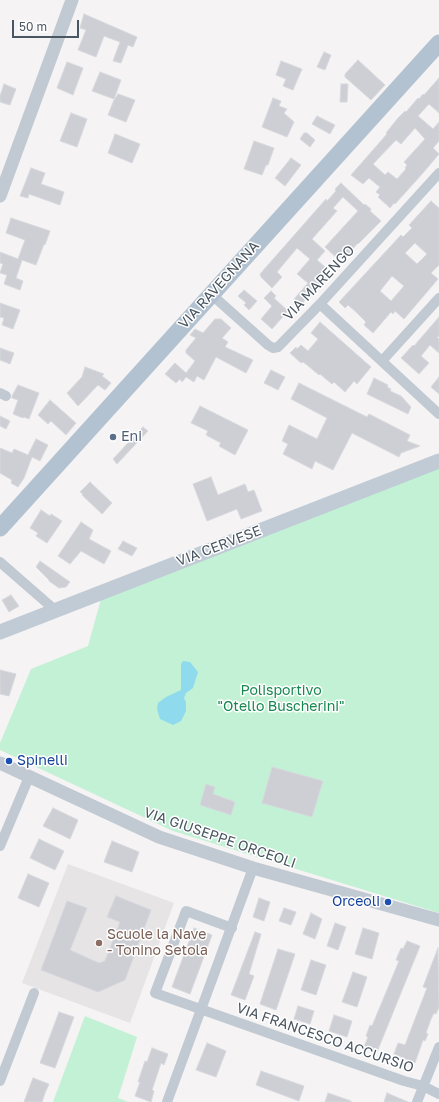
<!DOCTYPE html>
<html>
<head>
<meta charset="utf-8">
<style>
  body { margin:0 }
  #map { position:relative; width:439px; height:1102px; overflow:hidden; background:#f5f3f3; font-family:"Golos Text",sans-serif }
  canvas { display:block }
  .scale { position:absolute; left:12px; top:20px; width:67px; height:18px; box-sizing:border-box; border:2px solid #4a5661; border-top:0; padding-left:5px; font-size:12px; line-height:14px; white-space:nowrap; color:#4a5661; -webkit-text-stroke:3px #fff; paint-order:stroke }
</style>
</head>
<body>
<div id="map">
<canvas width="439" height="1102"></canvas>
<div class="scale">50 m</div>
</div>
<script>
const ctx = document.querySelector('canvas').getContext('2d');
ctx.lineJoin = 'round';
function paint(path, color) {
  ctx.fillStyle = color;
  ctx.fill(path, 'evenodd');
}
function shape(rows) {
  const path = new Path2D();
  for (const r of rows) {
    path.moveTo(r[0], r[1]);
    for (let i = 2; i < r.length; i += 2) path.lineTo(r[i], r[i + 1]);
  }
  return path;
}
function strokePath(path, color, width, dash) {
  ctx.strokeStyle = color;
  ctx.lineWidth = width;
  ctx.lineCap = dash ? 'butt' : 'round';
  ctx.setLineDash(dash || []);
  ctx.stroke(path);
}
function drawText(font, color, halo, rows, align = 'center') {
  ctx.font = font + ' "Golos Text",sans-serif';
  ctx.lineWidth = 3;
  ctx.setLineDash([]);
  ctx.textBaseline = 'middle';
  ctx.strokeStyle = halo;
  ctx.fillStyle = color;
  for (const [text, x, y, turn = 0] of rows) {
    ctx.save();
    ctx.translate(x, y);
    ctx.rotate((+turn || 0) * Math.PI / 180);
    ctx.textAlign = isNaN(turn) ? turn : align;
    if (halo) ctx.strokeText(text, 0, 0);
    ctx.fillText(text, 0, 0);
    ctx.restore();
  }
}
paint(shape([
  [68,864,174,903,130,1023,22,983]
]), '#e6e4e5');
paint(shape([
  [439,467,439,913,173,831,0,750,0,743,31,669,88,646,101,599],
  [85,1016,137,1037,118,1098,128,1102,53,1102]
]), '#c3f1d5');
paint(shape([
  [183,661,190,662,198,672,193,688,186,693,184,698,186,702,186,711,181,721,173,725,160,719,157,709,158,703,166,697,181,690,181,664]
]), '#90daee');
const building = shape([
  [84,14,137,37,133,47,128,45,121,63,113,61,120,42,104,36,96,57,78,50,86,30,80,28,84,14],
  [324,52,331,55,325,70,317,67,324,52],
  [358,60,385,85,371,100,345,77,345,74,358,60],
  [281,61,302,69,293,90,283,86,286,79,276,75,281,61],
  [67,62,83,68,73,95,57,88,67,62],
  [100,72,121,80,114,99,92,91,100,72],
  [439,78,439,113,429,104,418,116,433,129,439,122,439,141,433,148,439,154,423,173,395,204,394,203,390,208,378,197,380,195,376,192,380,187,369,178,363,184,351,175,387,134,386,133,398,118,405,111,406,112,418,98,419,99,423,94,424,95,439,78],
  [415,128,425,139,404,162,407,165,405,168,406,169,397,179,388,172,385,175,373,164,396,140,401,144,415,128],
  [4,84,16,89,10,105,0,102,0,96,4,84],
  [341,84,348,84,347,102,340,102,341,84],
  [118,94,135,100,126,122,108,115,114,100,118,94],
  [273,98,281,101,279,106,287,109,284,113,294,122,287,137,262,127,273,98],
  [71,113,87,119,77,147,60,141,71,113],
  [317,116,335,125,330,134,312,124,317,116],
  [304,133,307,133,315,140,310,147,300,139,304,133],
  [115,134,140,144,132,163,108,153,115,134],
  [254,141,274,148,268,165,266,165,262,175,244,169,254,141],
  [291,158,301,165,285,186,275,178,291,158],
  [31,168,45,173,41,184,64,192,60,205,29,194,28,198,20,196,31,168],
  [341,183,364,205,365,204,371,209,370,211,381,221,358,244,358,243,341,262,325,247,358,211,343,197,333,208,337,211,312,239,325,251,317,260,332,273,308,300,306,299,301,305,294,299,308,283,297,274,310,259,297,248,277,272,282,277,272,288,261,277,260,274,326,199,327,201,336,191,335,189,341,183],
  [431,201,439,208,439,265,431,273,438,279,404,319,395,311,393,314,391,312,373,333,364,325,366,322,356,312,348,305,345,308,339,302,401,235,403,237,412,228,409,225,431,201],
  [415,243,427,254,417,264,405,253,415,243],
  [392,276,404,286,391,301,380,291,392,276],
  [11,218,50,231,45,245,44,244,36,265,22,260,16,278,23,281,20,290,4,284,7,275,0,273,3,264,0,263,0,252,18,259,25,240,6,233,11,218],
  [244,290,257,301,249,310,244,305,246,303,238,296,244,290],
  [271,291,276,296,274,298,288,311,272,329,261,319,272,306,264,298,271,291],
  [0,303,20,310,13,329,2,325,4,318,0,317,0,303],
  [439,317,439,336,437,337,439,339,439,353,430,345,421,356,429,363,419,374,401,358,413,345,414,346,439,317],
  [215,319,221,319,231,328,222,338,228,342,225,347,253,360,246,373,216,357,204,380,197,376,194,382,186,377,182,382,180,379,176,383,165,374,175,363,186,373,195,361,186,353,186,350,196,338,190,335,195,329,203,333,215,319],
  [320,322,371,367,357,384,354,381,345,392,334,382,332,384,320,374,319,375,307,365,303,362,301,363,290,353,296,347,297,349,301,345,308,351,318,339,311,333,320,322],
  [0,348,14,353,10,364,0,360,0,348],
  [85,367,104,374,102,376,111,383,105,390,98,385,78,406,67,393,82,377,85,367],
  [271,370,285,377,278,390,264,383,271,370],
  [439,377,439,394,431,387,439,377],
  [374,378,388,385,387,387,391,389,390,391,401,396,411,407,408,414,367,394,374,378],
  [299,383,367,417,369,414,410,435,407,441,420,446,401,453,399,457,352,433,333,470,315,461,312,469,283,454,288,444,282,441,289,425,317,439,327,418,291,399,299,383],
  [18,385,39,393,29,419,24,417,23,418,13,414,18,400,12,398,12,396,18,385],
  [50,400,76,423,66,435,51,421,48,424,38,415,50,400],
  [200,406,248,430,235,455,219,446,221,443,206,435,208,431,191,423,200,406],
  [0,416,10,421,6,429,0,426,0,416],
  [143,427,148,431,117,464,113,459,143,427],
  [36,439,48,445,40,461,32,457,24,478,18,487,11,483,12,480,0,473,0,448,12,453,14,449,28,455,36,439],
  [211,477,218,495,245,484,248,492,254,490,262,511,241,519,237,509,207,521,193,484,211,477],
  [90,482,112,503,102,514,82,495,83,494,80,492,90,482],
  [41,510,50,516,51,514,62,521,47,543,36,536,38,533,30,528,41,510],
  [81,522,93,530,89,539,111,551,104,564,81,551,70,564,58,556,81,522],
  [123,541,137,548,132,556,118,549,123,541],
  [40,561,70,582,66,587,59,588,49,581,49,580,36,567,40,561],
  [11,595,19,606,9,612,2,600,11,595],
  [0,670,16,674,9,696,0,694,0,670],
  [272,767,323,781,312,817,262,803,272,767],
  [206,784,215,787,213,794,235,802,231,815,200,805,206,784],
  [53,808,78,820,70,839,43,826,53,808],
  [39,839,64,851,55,870,30,858,39,839],
  [112,841,139,852,132,872,104,862,112,841],
  [28,874,49,883,39,907,18,898,28,874],
  [116,896,151,910,125,980,98,992,41,970,67,901,87,908,70,950,99,963,105,961,120,922,107,917,116,896],
  [259,898,270,902,264,921,253,917,259,898],
  [284,908,296,912,291,925,279,921,284,908],
  [311,913,322,919,315,939,303,934,311,913],
  [335,923,346,927,338,950,327,946,335,923],
  [194,928,212,935,190,994,172,987,194,928],
  [363,928,379,933,372,959,355,954,363,928],
  [255,932,261,934,249,974,254,976,245,1000,231,995,255,932],
  [407,941,420,946,377,1052,364,1047,368,1037,366,1036,370,1025,372,1026,399,961,396,960,401,948,403,949,407,941],
  [438,948,439,1007,436,1014,434,1013,431,1019,426,1033,428,1034,425,1041,423,1040,415,1063,394,1054,398,1043,405,1045,427,988,423,987,438,948],
  [278,949,295,954,276,1010,260,1004,278,949],
  [311,960,326,965,316,995,301,990,311,960],
  [353,972,367,977,357,1007,342,1002,353,972],
  [298,1006,314,1011,310,1024,294,1019,298,1006],
  [59,1012,74,1017,55,1068,40,1063,59,1012],
  [334,1015,352,1021,347,1037,329,1031,334,1015],
  [207,1043,226,1051,216,1077,196,1070,207,1043],
  [152,1048,168,1054,164,1065,161,1063,152,1090,154,1091,151,1102,135,1096,140,1082,138,1082,145,1061,147,1062,152,1048],
  [261,1071,304,1086,299,1101,256,1085,261,1071],
  [33,1078,49,1084,45,1093,42,1102,24,1102,33,1078],
  [328,1093,351,1101,351,1102,325,1102,328,1093],
  [387,1093,408,1102,384,1102,387,1093]
]);
paint(building, '#cdcfd5');
strokePath(building, '#d7d9de', 1);
strokePath(shape([
  [211,294,268,345,273,348,278,347,320,304,439,173],
  [320,304,439,414],
  [382,361,439,298],
  [0,393,6,396],
  [0,562,55,610],
  [0,846,29,777],
  [232,928,186,911,155,993,404,1081,423,1086,439,1094],
  [0,1081,34,993],
  [167,1102,253,868],
  [417,1102,439,1047]
]), '#c1cad2', 10);
strokePath(shape([
  [0,196,72,0],
  [0,763,159,837,253,868,439,920]
]), '#c1cad2', 13);
strokePath(shape([
  [0,632,439,461]
]), '#c1cbd6', 15);
strokePath(shape([
  [0,528,439,43]
]), '#b3c2d1', 17);
for (const [x, y, r, color] of [
  [113,437,4,"#5c6f8a"],
  [9,761,4,"#1a4fb4"],
  [388,902,4,"#1a4fb4"],
  [99,943,4,"#8d6e63"]
]) {
  const dot = new Path2D();
  dot.arc(x, y, r, 0, 2 * Math.PI);
  ctx.fillStyle = color;
  ctx.fill(dot);
  strokePath(dot, '#fff', 1.5);
}
drawText('14px', '#4a5661', '#fff', [
  ["VIA MARENGO",319,283,-47],
  ["VIA RAVEGNANA",219,285,-48],
  ["VIA CERVESE",219,546,-21],
  ["VIA GIUSEPPE ORCEOLI",220,838,19],
  ["VIA FRANCESCO ACCURSIO",325,1038,19]
]);
drawText('14px', '#4e5e75', '#fff', [
  ["Eni",121,437]
], 'left');
drawText('14px', '#17864f', '#fff', [
  ["Polisportivo",281,691],
  ["\"Otello Buscherini\"",281,707]
]);
drawText('14px', '#164399', '#fff', [
  ["Spinelli",17,761],
  ["Orceoli",380,902,"right"]
], 'left');
drawText('14px', '#785e54', '#fff', [
  ["Scuole la Nave",107,935],
  ["- Tonino Setola",107,951]
], 'left');
</script>
</body>
</html>
